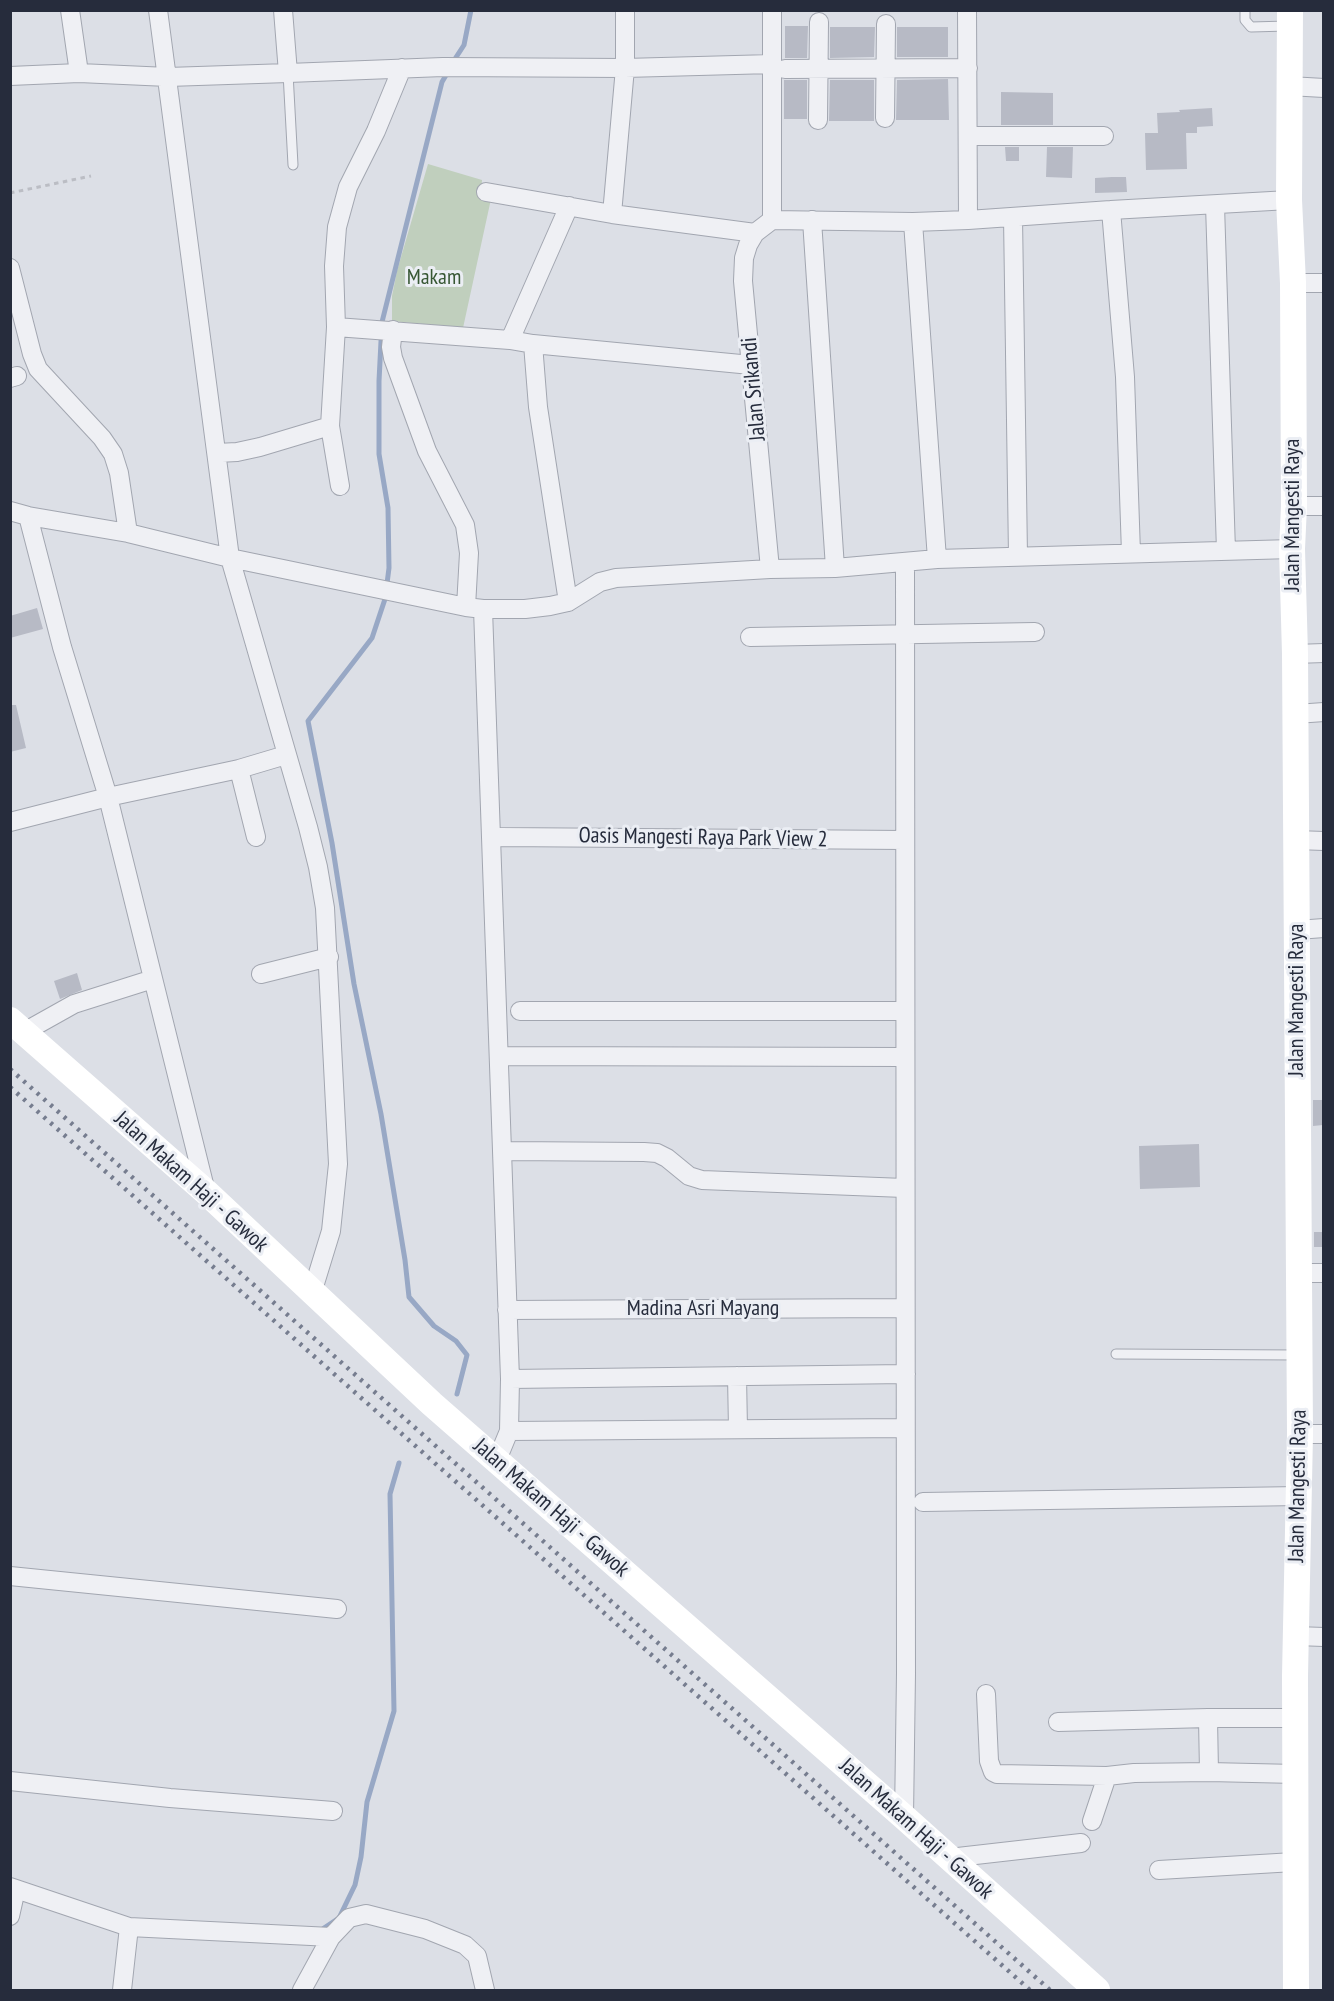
<!DOCTYPE html>
<html>
<head>
<meta charset="utf-8">
<style>
  body { margin:0 }
  #map { position:relative; width:1334px; height:2001px; overflow:hidden; background:#dcdfe6; font-family:"PT Sans Narrow",sans-serif }
  canvas { display:block }
  .frame { position:absolute; inset:0; border:12px solid #262c3c; pointer-events:none }
</style>
</head>
<body>
<div id="map">
<canvas width="1334" height="2001"></canvas>
<div class="frame"></div>
</div>
<script>
const ctx = document.querySelector('canvas').getContext('2d');
ctx.lineJoin = 'round';
function paint(path, color) {
  ctx.fillStyle = color;
  ctx.fill(path, 'evenodd');
}
function shape(rows) {
  const path = new Path2D();
  for (const r of rows) {
    path.moveTo(r[0], r[1]);
    for (let i = 2; i < r.length; i += 2) path.lineTo(r[i], r[i + 1]);
  }
  return path;
}
function strokePath(path, color, width, dash) {
  ctx.strokeStyle = color;
  ctx.lineWidth = width;
  ctx.lineCap = dash ? 'butt' : 'round';
  ctx.setLineDash(dash || []);
  ctx.stroke(path);
}
function drawText(font, color, halo, rows, align = 'center') {
  ctx.font = font + ' "PT Sans Narrow",sans-serif';
  ctx.lineWidth = 6;
  ctx.setLineDash([]);
  ctx.textBaseline = 'middle';
  ctx.strokeStyle = halo;
  ctx.fillStyle = color;
  for (const [text, x, y, turn = 0] of rows) {
    ctx.save();
    ctx.translate(x, y);
    ctx.rotate((+turn || 0) * Math.PI / 180);
    ctx.textAlign = isNaN(turn) ? turn : align;
    if (halo) ctx.strokeText(text, 0, 0);
    ctx.fillText(text, 0, 0);
    ctx.restore();
  }
}
paint(shape([
  [428,164,482,180,481,196,491,199,463,328,392,321,392,296,397,271]
]), '#c0cfbd');
strokePath(shape([
  [453,62,464,45,471,10],
  [449,70,442,82,382,322,379,381,379,454,388,508,389,568,385,599,372,638,308,721,332,843,354,984,381,1114,405,1260,409,1297,434,1326,456,1341,467,1355,457,1394],
  [321,1930,339,1918,355,1885,361,1857,367,1802,394,1711,390,1494,399,1463]
]), '#98a8c5', 5);
paint(shape([
  [785,26,808,26,807,58,785,58],
  [830,27,875,27,874,57,830,58],
  [897,27,948,27,948,57,897,57],
  [948,79,949,120,896,120,897,80],
  [784,80,807,80,807,119,784,119],
  [830,80,874,80,874,121,829,121],
  [1001,92,1053,93,1053,125,1001,125],
  [1212,108,1213,126,1197,127,1197,133,1186,133,1187,169,1146,170,1145,133,1158,133,1157,113,1180,112,1179,110],
  [1005,147,1019,147,1019,161,1006,161],
  [1047,147,1073,147,1072,178,1046,177],
  [1112,177,1126,177,1127,192,1095,193,1095,178],
  [37,608,43,629,10,638,10,616],
  [10,705,16,705,26,748,10,752],
  [77,973,82,990,60,999,54,981],
  [1313,1100,1323,1100,1323,1125,1313,1126],
  [1199,1144,1200,1187,1140,1189,1139,1146],
  [1314,1232,1323,1232,1323,1247,1314,1247]
]), '#b7bac5');
const lane = shape([
  [1245,10,1245,20,1251,27,1287,26],
  [288,73,293,165],
  [1116,1354,1298,1355]
]);
const street = shape([
  [70,10,79,73],
  [158,10,230,558,308,827,318,867,325,908,338,1164,331,1231,312,1293],
  [283,10,288,73,443,67,625,68,772,64],
  [772,10,772,220,913,222,968,220,1111,210,1289,200],
  [967,10,968,220],
  [785,69,968,68],
  [10,76,79,73,168,77,288,73],
  [1289,86,1324,88],
  [885,118,886,24],
  [818,120,819,22],
  [968,136,1104,136],
  [486,192,612,214,755,233],
  [1215,205,1226,551],
  [1111,210,1125,377,1131,553],
  [612,214,625,68,625,10],
  [1013,217,1018,556],
  [812,220,835,568],
  [913,222,937,559],
  [10,268,32,354,38,369,102,438,113,454,119,473,128,533],
  [1293,283,1324,283],
  [336,327,510,340,533,344],
  [393,330,391,347,393,358,427,451,465,525,469,553,466,607],
  [510,340,569,206],
  [10,378,17,376],
  [217,453,237,452,260,447,330,426],
  [340,486,330,426,336,327,334,266,337,227,348,187,376,131,402,68],
  [1294,506,1324,506],
  [10,511,28,516,128,533,230,558,466,607,483,609,525,609,550,606,568,602,600,582,616,578,770,569,835,568,937,559,1292,549],
  [28,516,62,647,108,797,206,1192],
  [770,569,743,281,744,258,748,245,755,233,772,220],
  [568,602,538,407,533,344,751,365],
  [483,609,510,1379,509,1431,497,1460],
  [750,637,1035,632],
  [1295,654,1324,653],
  [1296,714,1324,712],
  [239,769,256,837],
  [10,822,108,797,239,769,286,755],
  [500,837,905,840],
  [1296,840,1324,841],
  [1297,930,1324,928],
  [261,974,329,957],
  [520,1011,905,1011],
  [24,1032,74,1004,153,979],
  [499,1056,905,1057],
  [506,1151,644,1152,657,1153,667,1158,689,1176,702,1180,904,1188],
  [1299,1273,1324,1273],
  [507,1310,898,1308],
  [737,1376,738,1429],
  [510,1379,906,1374],
  [509,1431,905,1428],
  [1300,1434,1324,1434],
  [923,1502,1299,1496],
  [10,1576,337,1609],
  [1296,1636,1324,1637],
  [986,1694,989,1761,993,1772,997,1774,1107,1776,1134,1773,1209,1772,1296,1774],
  [1058,1722,1208,1718],
  [1209,1772,1208,1718,1296,1718],
  [10,1781,170,1798,333,1811],
  [904,1817,906,1673,905,563],
  [1092,1821,1107,1776],
  [949,1858,1081,1843],
  [1159,1870,1294,1862],
  [10,1887,129,1927,122,1990],
  [10,1916,16,1889],
  [129,1927,331,1937],
  [302,1990,331,1937,349,1918,366,1914,425,1929,465,1945,477,1956,485,1990]
]);
strokePath(lane, '#a2a6b0', 11);
strokePath(street, '#a2a6b0', 20);
strokePath(shape([
  [10,193,91,176]
]), '#bbbdc4', 3, [4.5, 4.5]);
strokePath(lane, '#eff0f4', 9);
strokePath(street, '#eff0f4', 18);
strokePath(shape([
  [1290,10,1289,200,1293,283,1294,506,1292,549,1295,654,1300,1434,1295,1676,1296,1990],
  [10,1020,206,1192,432,1404,904,1817,1097,1990]
]), '#fff', 26);
strokePath(shape([
  [10,1069,1050,1990],
  [10,1087,1030,1990]
]), '#767d8f', 4.5, [3, 6]);
drawText('22px', '#375734', '#ebeef4', [
  ["Makam",434,278]
]);
drawText('22px', '#262c3c', '#ebeef4', [
  ["Jalan Srikandi",754,389,-95],
  ["Jalan Mangesti Raya",1293,515,-90],
  ["Oasis Mangesti Raya Park View 2",703,838,1],
  ["Jalan Mangesti Raya",1297,1000,-90],
  ["Jalan Makam Haji - Gawok",191,1182,42],
  ["Madina Asri Mayang",703,1309],
  ["Jalan Mangesti Raya",1298,1486,-89],
  ["Jalan Makam Haji - Gawok",551,1508,41],
  ["Jalan Makam Haji - Gawok",916,1829,42]
]);
</script>
</body>
</html>
